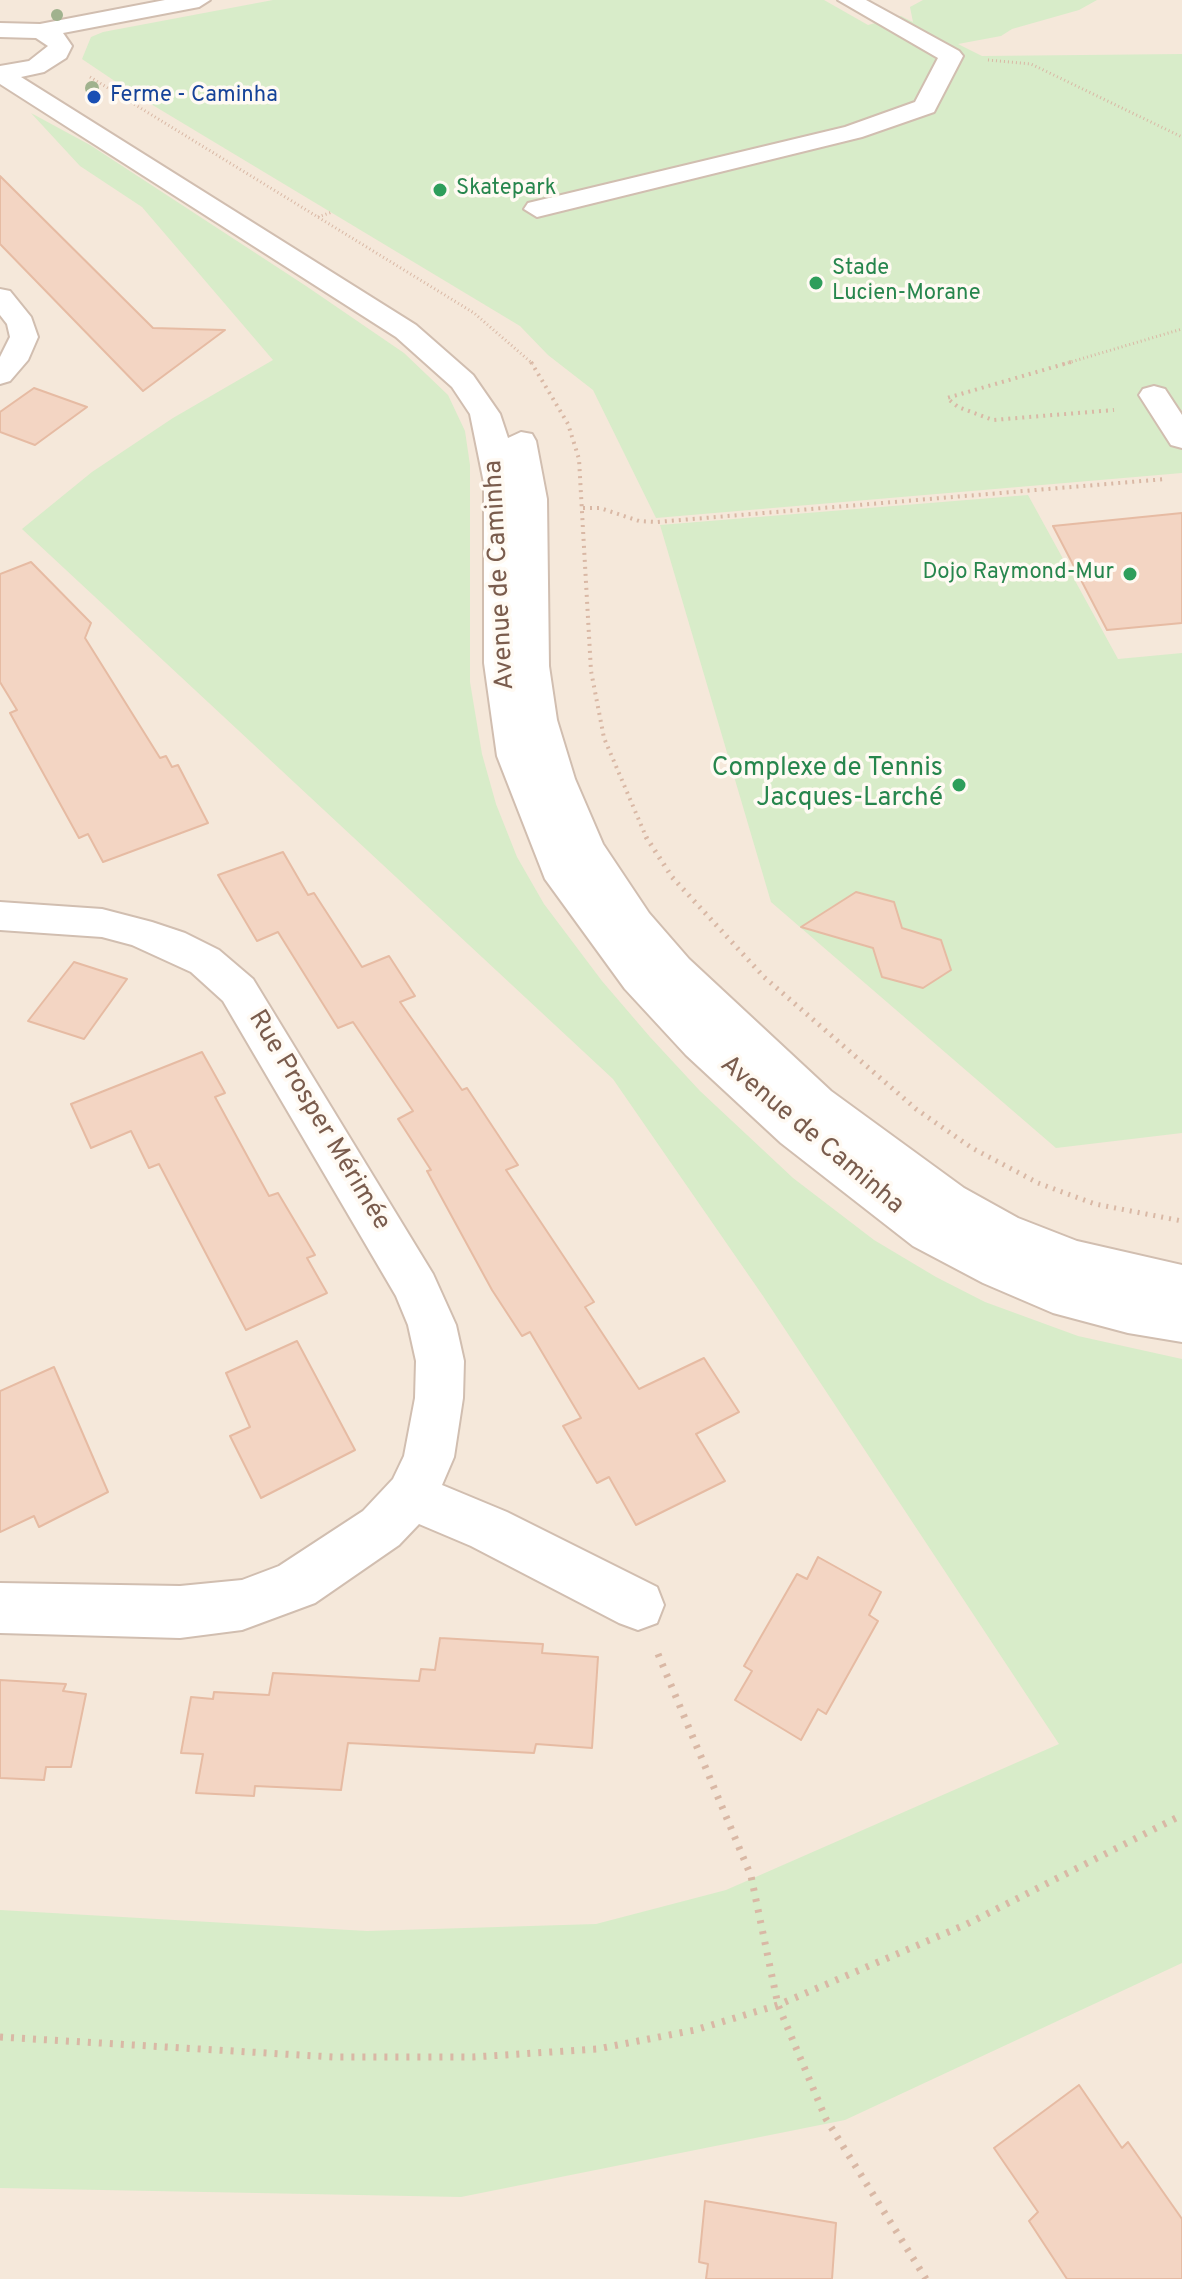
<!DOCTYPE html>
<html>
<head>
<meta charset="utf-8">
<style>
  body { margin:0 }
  canvas { display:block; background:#fdf6ec }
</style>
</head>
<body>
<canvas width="1182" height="2279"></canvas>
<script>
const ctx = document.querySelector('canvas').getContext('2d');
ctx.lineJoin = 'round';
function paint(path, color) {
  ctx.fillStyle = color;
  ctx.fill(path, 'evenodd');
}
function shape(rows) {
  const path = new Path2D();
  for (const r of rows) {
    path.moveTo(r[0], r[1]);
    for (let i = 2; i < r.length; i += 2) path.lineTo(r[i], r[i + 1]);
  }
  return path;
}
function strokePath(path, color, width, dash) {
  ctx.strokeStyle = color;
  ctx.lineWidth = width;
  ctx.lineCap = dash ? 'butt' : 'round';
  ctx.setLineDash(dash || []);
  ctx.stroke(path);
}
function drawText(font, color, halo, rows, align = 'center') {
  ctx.font = font + ' Overpass,sans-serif';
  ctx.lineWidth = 7;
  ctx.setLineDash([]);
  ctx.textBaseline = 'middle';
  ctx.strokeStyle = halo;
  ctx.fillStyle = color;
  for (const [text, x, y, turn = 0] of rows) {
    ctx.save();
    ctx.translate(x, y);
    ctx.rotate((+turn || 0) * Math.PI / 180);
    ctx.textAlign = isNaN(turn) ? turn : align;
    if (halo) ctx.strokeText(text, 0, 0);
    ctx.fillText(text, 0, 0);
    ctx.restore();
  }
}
paint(shape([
  [0,0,1182,0,1182,2279,0,2279]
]), '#f5e8da');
paint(shape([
  [273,0,824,0,868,25,901,16,913,22,910,7,923,0,1097,0,1079,10,1012,29,1001,36,958,44,982,56,1182,54,1182,473,656,518,593,390,548,355,520,326,131,92,82,59,91,37,103,32],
  [31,113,90,145,306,286,404,353,448,395,465,431,470,465,470,682,482,754,496,804,517,857,544,904,602,981,650,1037,700,1091,793,1178,874,1240,936,1277,985,1302,1078,1336,1182,1359,1182,1963,845,2120,461,2197,0,2188,0,1910,367,1931,596,1924,726,1890,1059,1744,763,1296,613,1079,22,529,92,472,173,418,273,360,142,207,80,166],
  [1028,495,1118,659,1182,653,1182,1133,1056,1148,771,902,660,525]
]), '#d8ecc9');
const building = shape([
  [0,176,153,328,225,330,143,391,0,244,0,176],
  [34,388,87,407,35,445,0,432,0,412,34,388],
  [1182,513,1182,623,1107,630,1053,526,1182,513],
  [31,562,91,623,85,638,160,758,166,756,172,767,178,765,208,823,103,862,88,834,79,838,10,713,17,710,0,682,0,574,31,562],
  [283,852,308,895,314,893,362,967,389,956,415,996,400,1002,462,1090,467,1088,518,1165,506,1170,594,1302,585,1307,639,1389,704,1358,739,1412,696,1434,725,1481,636,1525,609,1477,597,1483,563,1426,581,1418,530,1332,522,1336,492,1290,427,1171,431,1170,398,1119,413,1111,353,1022,338,1028,278,932,257,941,218,875,283,852],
  [856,892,894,902,902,928,941,940,951,970,923,988,882,977,873,948,801,927,856,892],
  [74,962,127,979,84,1039,28,1021,74,962],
  [202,1052,225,1093,215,1097,269,1196,278,1193,315,1255,307,1258,327,1293,246,1330,159,1164,149,1168,131,1131,91,1148,71,1104,202,1052],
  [297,1341,355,1450,261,1498,230,1436,250,1427,226,1373,297,1341],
  [54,1367,108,1492,39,1527,34,1516,0,1532,0,1391,54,1367],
  [818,1557,881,1592,869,1615,878,1621,826,1714,818,1709,801,1740,735,1700,752,1671,744,1666,797,1574,807,1579,818,1557],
  [440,1638,543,1644,542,1653,598,1657,592,1748,536,1744,534,1753,348,1743,341,1790,255,1786,254,1796,196,1793,203,1754,181,1753,191,1697,213,1699,214,1692,269,1695,273,1673,419,1681,421,1669,435,1670,440,1638],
  [0,1680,66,1684,63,1691,86,1694,71,1767,46,1767,44,1780,0,1778,0,1680],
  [1079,2085,1122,2148,1128,2142,1182,2219,1182,2279,1067,2279,1029,2221,1038,2212,994,2148,1079,2085],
  [705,2201,836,2223,832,2279,706,2279,708,2264,699,2262,705,2201]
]);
paint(building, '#f3d5c3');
strokePath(building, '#e6bba3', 2);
const minor = shape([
  [165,0,210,0,199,7,63,33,72,46,66,58,44,72,21,77,416,325,473,375,500,414,508,438,521,432,532,434,536,441,547,499,549,666,557,720,575,779,603,844,649,913,689,959,831,1091,964,1188,1018,1218,1077,1241,1182,1265,1182,1342,1128,1333,1053,1313,983,1283,913,1246,781,1143,686,1055,625,989,545,879,497,756,484,663,484,483,470,414,452,387,396,337,0,84,0,66,29,61,48,46,36,38,0,37,0,23,40,24,165,0],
  [838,0,866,0,959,51,963,56,934,112,862,137,537,217,524,209,528,203,845,127,915,102,938,58,838,0],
  [0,289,10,291,31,317,38,337,28,360,10,381,0,384,0,357,10,337,7,324,0,315,0,289],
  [1154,386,1165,389,1182,415,1182,448,1171,445,1139,395,1143,389,1154,386],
  [0,902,102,909,152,922,185,933,219,950,253,979,433,1274,456,1325,464,1361,463,1398,454,1457,442,1485,507,1512,657,1587,664,1605,657,1623,638,1630,619,1623,471,1546,419,1524,399,1545,315,1603,242,1630,180,1638,0,1633,0,1583,180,1586,242,1580,279,1566,363,1511,393,1479,404,1456,415,1398,416,1361,408,1325,396,1296,223,1001,191,972,132,945,102,937,0,930,0,902]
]);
strokePath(minor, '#d1beb0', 4);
strokePath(shape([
  [988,60,1031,64,1182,137],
  [90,77,474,313,533,364],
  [318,217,332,212],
  [1064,364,1182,329]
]), '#d9b8a5', 3, [1, 3]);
strokePath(shape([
  [531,362,568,424,579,459,591,671,604,738,647,839],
  [1071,362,947,398,958,407,993,420,1114,410],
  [583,508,600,508,639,521,657,522,1166,479]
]), '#d9b8a5', 4, [2, 5]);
strokePath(shape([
  [646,837,672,877,764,977,916,1109,972,1148,1038,1183,1095,1204,1182,1221]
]), '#d9b8a5', 5, [2, 6]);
strokePath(shape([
  [658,1654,751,1876,778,2005,826,2119,926,2279],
  [0,2037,333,2057,473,2057,597,2049,695,2030,778,2005,967,1924,1182,1815]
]), '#d9b8a5', 7, [3, 8]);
paint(minor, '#fff');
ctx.fillStyle = '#a0b28e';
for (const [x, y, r] of [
  [57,15,6],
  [92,88,7]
]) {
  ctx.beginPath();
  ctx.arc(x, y, r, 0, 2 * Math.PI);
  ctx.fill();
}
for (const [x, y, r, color] of [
  [94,97,8,"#1a4fb4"],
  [440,190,8,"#2e9e5b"],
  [816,283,8,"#2e9e5b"],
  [1130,574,8,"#2e9e5b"],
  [959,785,8,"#2e9e5b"]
]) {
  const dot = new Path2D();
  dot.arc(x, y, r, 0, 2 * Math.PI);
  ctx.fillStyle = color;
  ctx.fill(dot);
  strokePath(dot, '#fffaf3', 3);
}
drawText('22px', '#164399', '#fffaf3', [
  ["Ferme - Caminha",110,97]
], 'left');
drawText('22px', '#27864d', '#fffaf3', [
  ["Skatepark",456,190],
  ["Stade",832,270],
  ["Lucien-Morane",832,295],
  ["Dojo Raymond-Mur",1114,574,"right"]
], 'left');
drawText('26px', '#7a5c4d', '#fffaf3', [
  ["Avenue de Caminha",501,575,-93],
  ["Rue Prosper Mérimée",318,1121,59],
  ["Avenue de Caminha",811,1136,40]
]);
drawText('26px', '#27864d', '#fffaf3', [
  ["Complexe de Tennis",943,770],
  ["Jacques-Larché",943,800]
], 'right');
</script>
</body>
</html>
